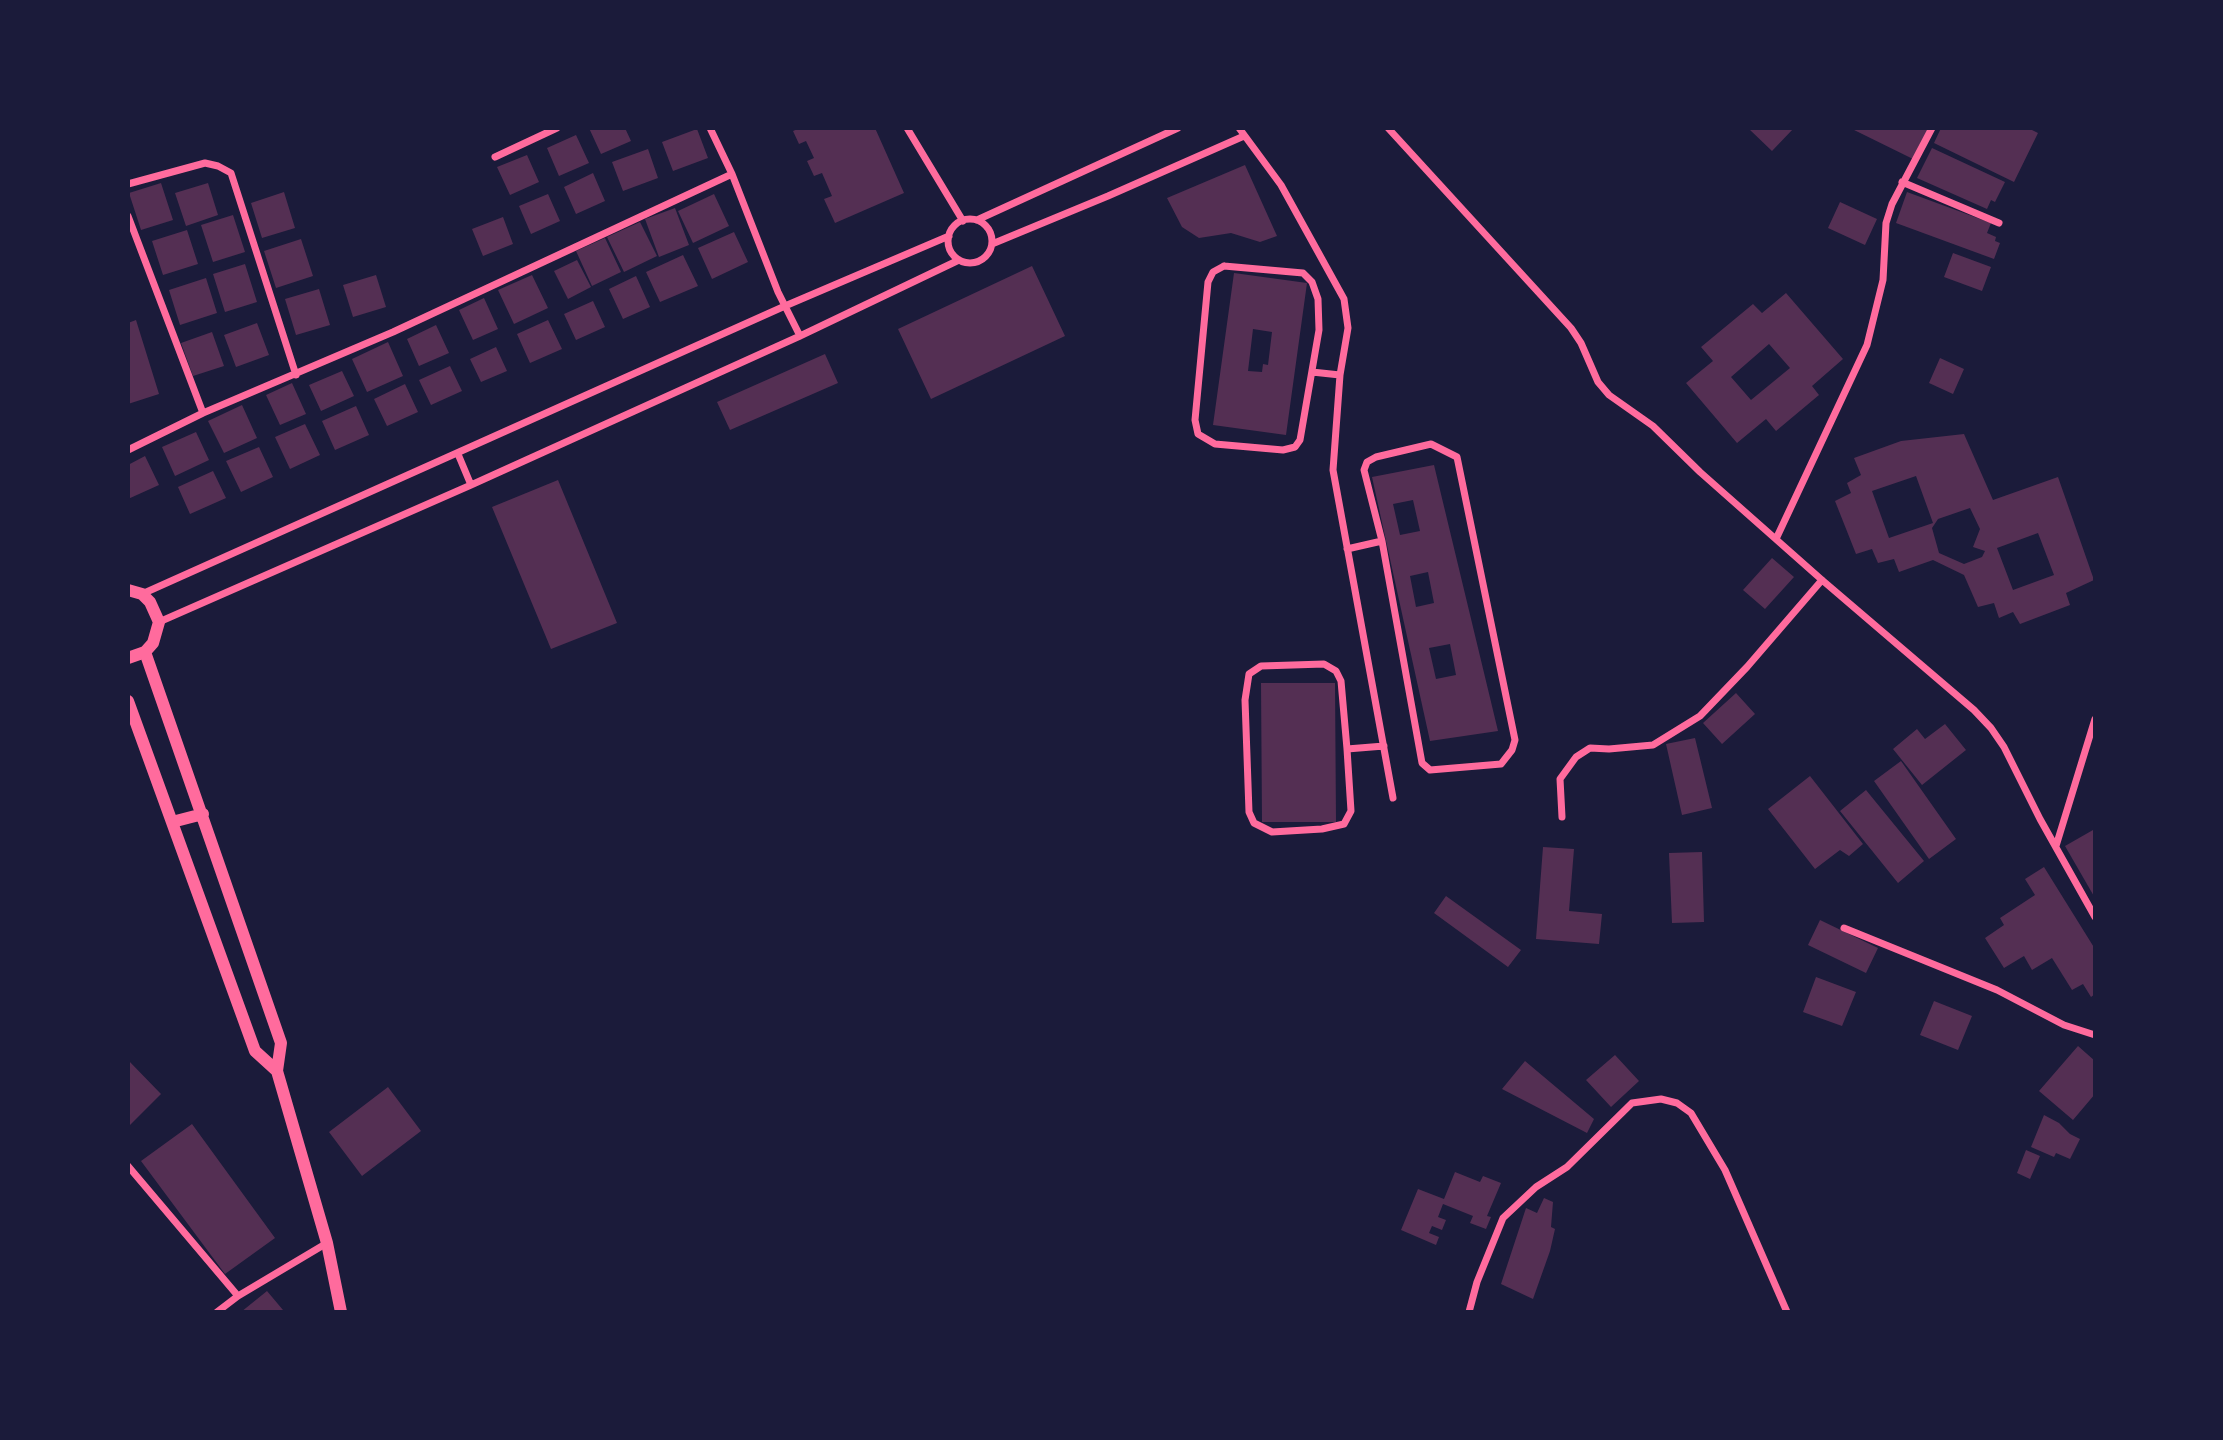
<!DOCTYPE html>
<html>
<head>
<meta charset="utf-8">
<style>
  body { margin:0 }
  #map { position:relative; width:2223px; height:1440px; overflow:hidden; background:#1b1b3a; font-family:Spectral,serif }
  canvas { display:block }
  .frame { position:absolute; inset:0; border:130px solid #1b1b3a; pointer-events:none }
</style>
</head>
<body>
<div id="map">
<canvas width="2223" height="1440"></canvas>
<div class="frame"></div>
</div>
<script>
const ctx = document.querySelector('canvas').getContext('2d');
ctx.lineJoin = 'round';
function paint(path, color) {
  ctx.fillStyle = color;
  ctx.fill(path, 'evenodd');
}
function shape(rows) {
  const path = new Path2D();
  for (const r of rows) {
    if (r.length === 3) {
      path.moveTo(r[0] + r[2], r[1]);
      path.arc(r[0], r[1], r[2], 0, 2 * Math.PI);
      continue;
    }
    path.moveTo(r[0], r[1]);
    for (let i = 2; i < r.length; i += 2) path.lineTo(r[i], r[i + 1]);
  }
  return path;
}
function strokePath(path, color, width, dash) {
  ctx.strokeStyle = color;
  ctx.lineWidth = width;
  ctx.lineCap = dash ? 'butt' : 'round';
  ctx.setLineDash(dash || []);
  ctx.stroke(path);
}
paint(shape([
  [589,128,625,128,631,141,601,154],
  [800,128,875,128,904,193,835,223,824,199,832,196,822,173,814,176,807,161,814,158,806,141,799,144,793,131],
  [1750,128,1794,128,1772,151,1749,129],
  [1850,128,1925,128,1928,129,1913,159],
  [1941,128,2028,128,2038,133,2014,182,1934,143],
  [697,129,708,158,673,171,662,142],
  [576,135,589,163,559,176,547,148],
  [1932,148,2005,182,1995,202,1991,200,1987,209,1917,178],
  [648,149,658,178,623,191,612,162],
  [527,155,539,182,510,195,497,167],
  [1245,165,1277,236,1260,242,1231,233,1199,238,1182,227,1167,198],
  [593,173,605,201,576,214,564,187],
  [161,183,173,220,141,230,129,193],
  [208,183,218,215,186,226,175,193],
  [284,192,295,228,262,238,251,203],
  [1907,192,1991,223,1987,233,1996,237,1995,241,2000,243,1994,259,1896,223],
  [548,194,560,221,531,234,519,206],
  [714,194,729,226,693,243,678,211],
  [1840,202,1877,219,1865,245,1828,228],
  [675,208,689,245,659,257,645,219],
  [233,215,245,252,213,262,201,225],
  [503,217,513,244,483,256,472,229],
  [640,222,657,256,624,272,607,237],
  [187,230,198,264,163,275,152,241],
  [734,232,748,262,712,279,698,248],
  [605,238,621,272,592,286,576,251],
  [301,239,313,276,276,288,264,251],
  [1953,253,1991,267,1982,291,1944,277],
  [683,255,698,286,660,302,646,272],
  [577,260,591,287,568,299,554,271],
  [245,264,257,302,225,312,213,274],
  [1032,266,1065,336,931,399,898,329],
  [1234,273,1307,283,1286,435,1213,425],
  [1253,329,1272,332,1268,365,1263,364,1262,372,1248,371],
  [376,275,386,307,353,317,343,285],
  [532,275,548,308,514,324,498,290],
  [636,276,650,307,623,319,609,289],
  [206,278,217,313,180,325,169,290],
  [319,289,330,325,296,335,285,299],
  [1786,293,1843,359,1812,386,1819,395,1776,431,1766,419,1737,443,1686,383,1713,361,1701,347,1753,304,1762,313],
  [1769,344,1790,368,1751,400,1731,377],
  [484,298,498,329,473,340,459,310],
  [593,301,605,327,576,340,564,314],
  [136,320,159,394,128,404,128,323],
  [548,320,562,349,530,363,517,334],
  [257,323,269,355,236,367,224,335],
  [436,325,449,353,419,366,407,339],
  [212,332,224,366,193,376,181,343],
  [388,342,403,376,367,392,352,359],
  [496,347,507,371,481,382,470,359],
  [825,354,838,383,730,430,717,402],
  [1940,358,1964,369,1953,394,1929,383],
  [450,366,462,391,431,405,419,380],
  [342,371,354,396,321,411,309,385],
  [292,383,306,414,280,425,266,395],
  [405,384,418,412,387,426,374,399],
  [242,405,257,438,224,453,208,421],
  [356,406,369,435,335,450,322,421],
  [305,424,320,455,290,469,275,437],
  [196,432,209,460,175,476,162,447],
  [1964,434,1993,500,2058,477,2094,580,2066,593,2070,605,2020,624,2013,612,1999,618,1994,603,1978,607,1964,575,1933,560,1899,572,1894,559,1878,563,1872,549,1856,554,1835,501,1851,493,1847,483,1861,475,1854,458,1901,441],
  [1916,476,1933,523,1889,538,1872,491],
  [1970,508,1980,529,1973,547,1985,551,1982,557,1964,564,1939,553,1932,528,1938,519],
  [2038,533,2054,575,2013,590,1997,548],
  [259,447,273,477,241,492,226,461],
  [145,456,159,485,128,499,128,465],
  [1434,465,1498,731,1430,741,1372,477],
  [1413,500,1420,531,1400,535,1393,504],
  [1428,572,1434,603,1416,607,1410,576],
  [1450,644,1456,675,1436,679,1429,648],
  [213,471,226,498,190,514,178,487],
  [558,480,617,623,551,649,492,507],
  [1772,558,1794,577,1765,609,1743,590],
  [1261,683,1335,683,1336,822,1262,822],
  [1736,693,1755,714,1722,744,1703,723],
  [1945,724,1966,750,1922,785,1893,749,1917,729,1925,739],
  [1695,738,1712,808,1682,815,1666,744],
  [1901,761,1956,839,1929,859,1874,781],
  [1810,776,1863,844,1849,856,1840,850,1815,869,1768,809],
  [1866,790,1924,861,1898,883,1840,811],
  [2093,830,2095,834,2095,898,2065,846],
  [1543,847,1574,849,1569,911,1602,914,1599,944,1536,939],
  [1702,852,1704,922,1672,923,1669,853],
  [2044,867,2095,949,2095,994,2091,997,2083,984,2072,990,2052,958,2032,970,2024,956,2004,968,1985,938,2004,925,2000,918,2035,895,2025,879],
  [1446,896,1521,950,1508,967,1434,913],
  [1820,920,1878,948,1866,973,1808,945],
  [1816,977,1856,992,1842,1026,1803,1012],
  [1934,1001,1972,1016,1958,1050,1920,1035],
  [2078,1046,2095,1061,2095,1094,2073,1120,2039,1091],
  [1615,1055,1639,1081,1611,1107,1586,1080],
  [128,1060,161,1094,128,1127],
  [1525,1061,1594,1119,1587,1133,1502,1089],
  [388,1087,421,1131,362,1176,329,1132],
  [2044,1115,2059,1123,2070,1134,2080,1139,2070,1159,2056,1153,2054,1157,2031,1147],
  [192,1124,275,1238,225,1274,141,1161],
  [2026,1150,2040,1156,2030,1179,2017,1173],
  [1455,1172,1480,1182,1483,1176,1501,1183,1487,1216,1491,1217,1486,1229,1470,1223,1473,1216,1443,1204,1438,1217,1446,1220,1442,1230,1432,1226,1429,1233,1439,1237,1436,1245,1401,1230,1418,1189,1444,1199],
  [1544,1198,1553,1202,1551,1227,1555,1229,1550,1251,1533,1299,1501,1284,1526,1208,1537,1213],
  [267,1291,283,1310,280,1312,241,1312]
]), '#542f53');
strokePath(shape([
  [710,128,732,174,778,292,800,336],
  [907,128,963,221],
  [1239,128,1281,185,1344,299,1348,328,1340,375,1333,470,1393,798],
  [1388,128,1571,328,1581,343,1598,382,1609,395,1653,426,1700,472,1822,580,1974,710,1991,728,2004,747,2040,819,2095,917],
  [495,157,557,128],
  [1902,182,1999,223],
  [128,184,205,163,218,166,231,173,296,375],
  [128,216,203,413],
  [970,241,22],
  [977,220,1178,128],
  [992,244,1108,196,1244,136],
  [1224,266,1303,273,1312,282,1318,299,1319,330,1300,440,1295,447,1283,450,1215,444,1198,434,1195,420,1208,282,1213,272,1224,266],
  [1312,372,1340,375],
  [128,450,203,413,393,332,732,174],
  [458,454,471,485],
  [1776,539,1867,345,1883,280,1886,223,1892,204,1932,128],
  [1347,549,1382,541,1364,470,1367,462,1376,457,1431,444,1457,457,1515,740,1512,750,1501,764,1430,770,1422,763,1382,541],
  [142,594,785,306,949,236],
  [159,622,471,485,800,336,959,260],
  [1347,749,1341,681,1336,671,1324,664,1261,666,1249,674,1245,700,1249,812,1254,823,1272,832,1322,829,1344,824,1351,811,1347,749,1384,746],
  [1562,817,1560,779,1576,757,1590,748,1609,749,1653,745,1700,716,1747,667,1822,580],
  [2056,846,2095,719],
  [1844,928,1997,990,2064,1025,2095,1035],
  [128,1166,238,1296],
  [217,1312,238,1296,327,1243],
  [1469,1312,1477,1282,1503,1218,1536,1187,1567,1167,1632,1103,1661,1099,1677,1103,1691,1113,1725,1170,1787,1312]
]), '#ff6b9d', 7);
strokePath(shape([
  [128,590,142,594,150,602,159,622,153,643,145,652,128,658],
  [145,652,281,1043,277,1071],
  [128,701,255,1051,277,1071,327,1243,341,1312],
  [172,822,203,814]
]), '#ff6b9d', 12);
</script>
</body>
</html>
